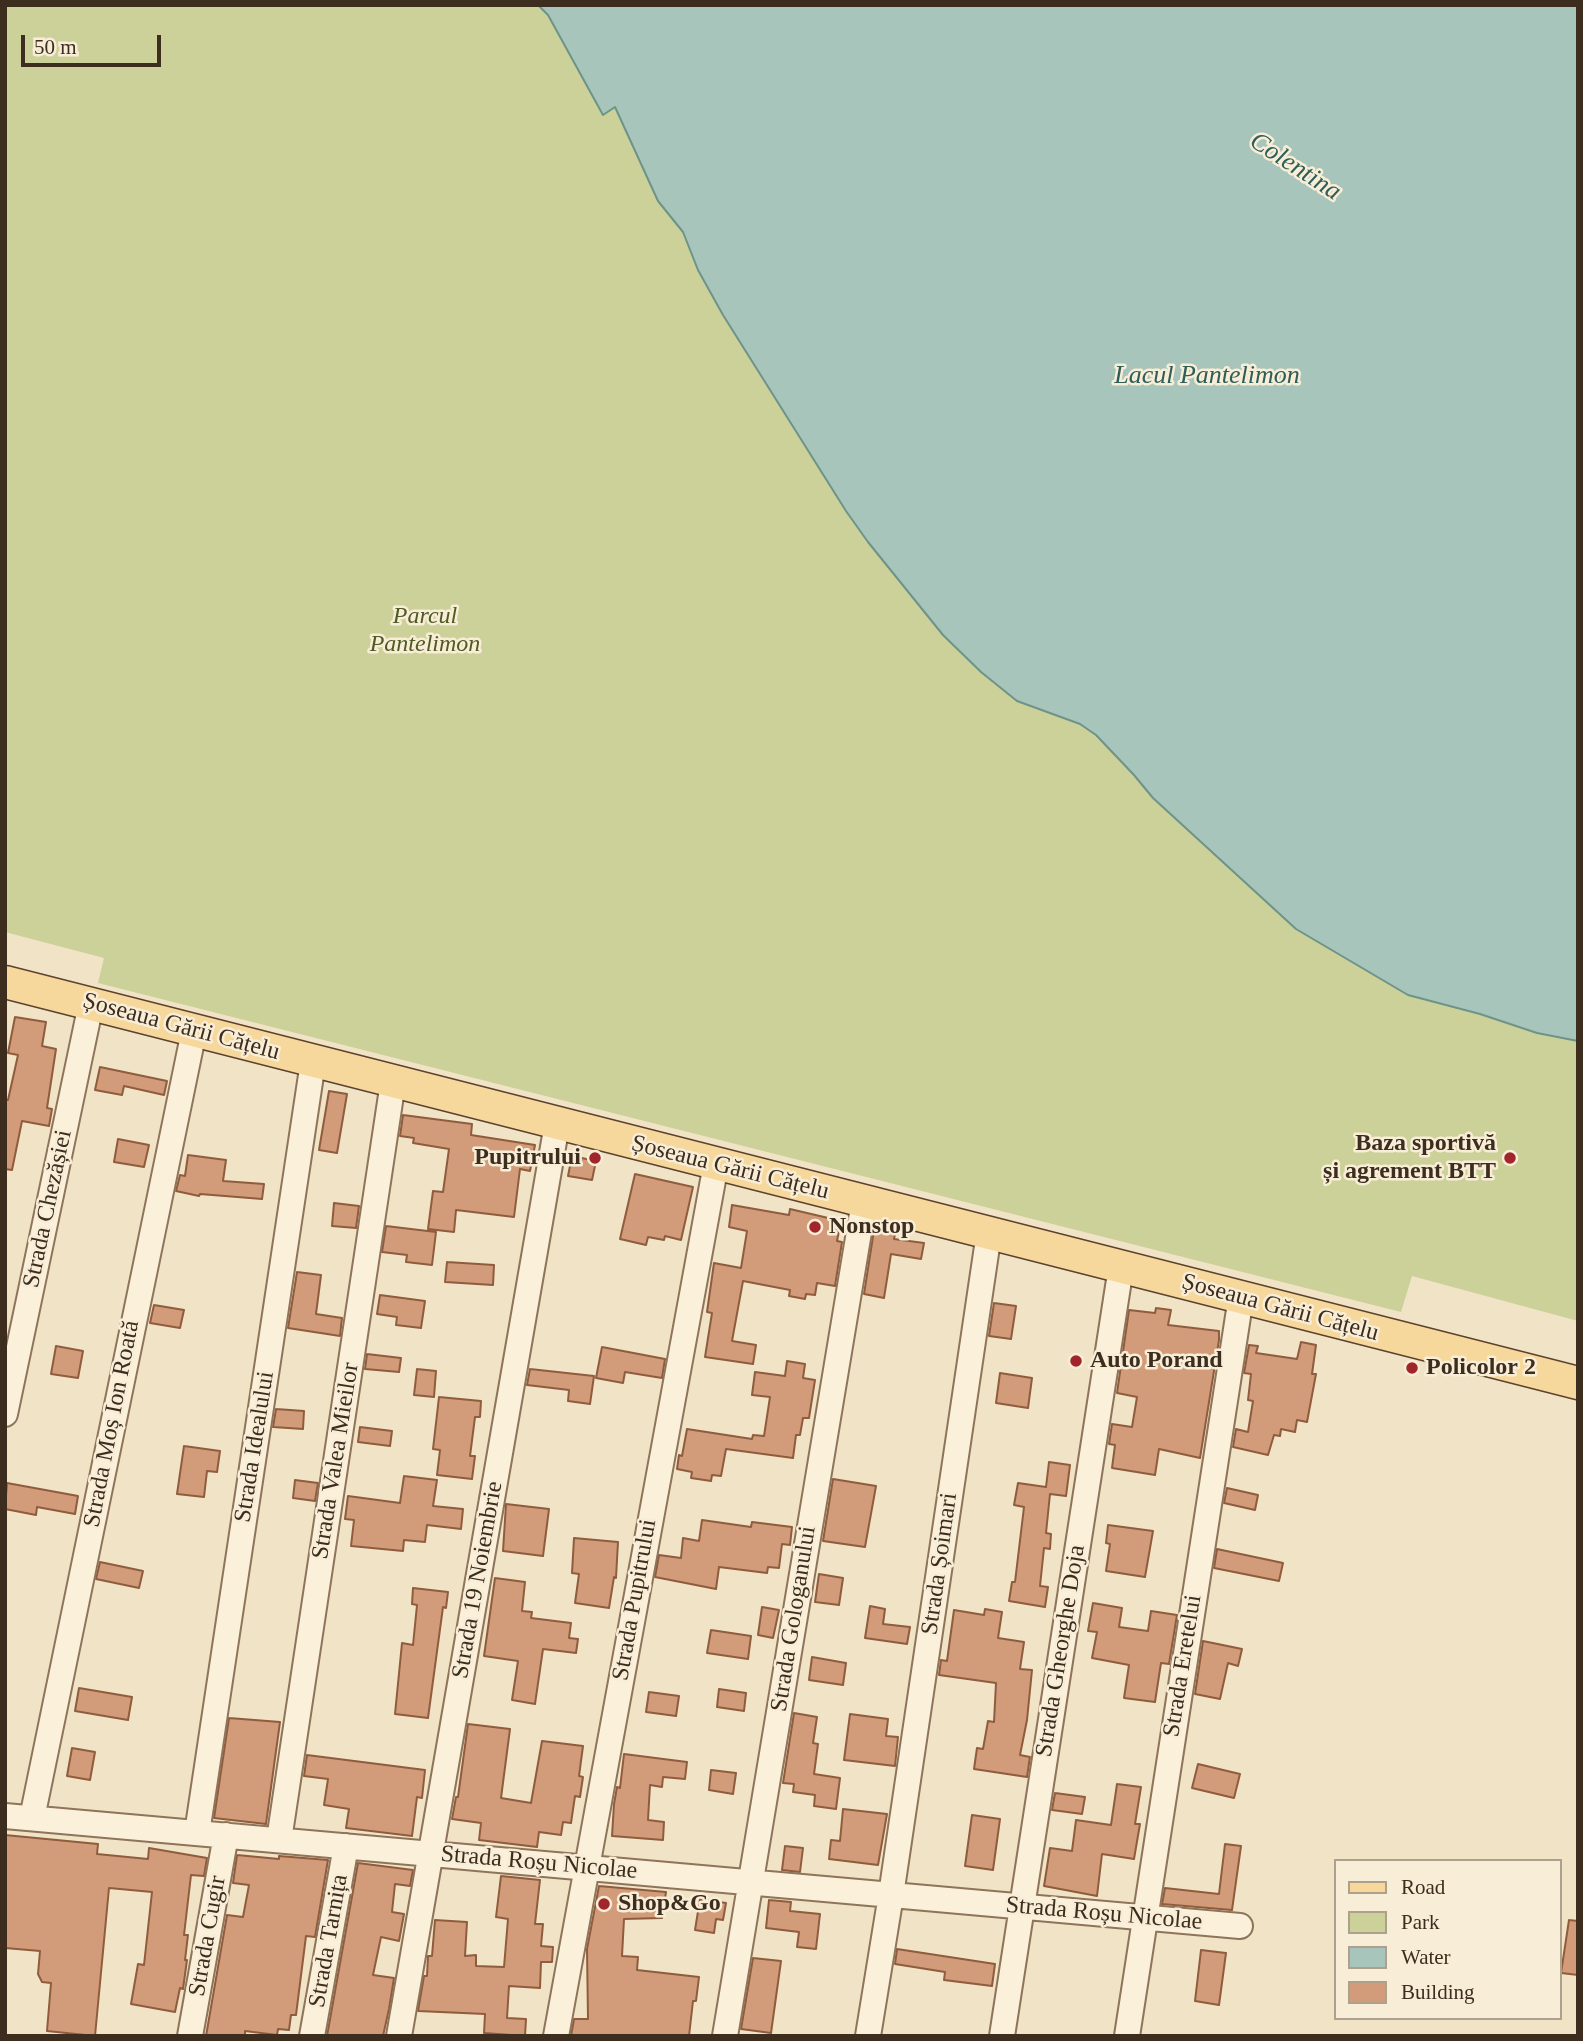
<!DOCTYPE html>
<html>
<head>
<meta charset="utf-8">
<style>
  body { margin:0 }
  #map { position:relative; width:1583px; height:2041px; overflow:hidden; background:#f1e3c6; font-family:Georgia,serif }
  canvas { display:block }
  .frame { position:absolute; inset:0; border:7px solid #3d2d1f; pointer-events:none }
  .legend { position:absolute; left:1334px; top:1859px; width:228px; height:161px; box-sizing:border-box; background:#f8edd6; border:2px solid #ada08d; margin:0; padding:9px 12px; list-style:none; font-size:21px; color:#3d2d1f }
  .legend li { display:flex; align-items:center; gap:14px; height:35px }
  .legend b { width:35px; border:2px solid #ada08d }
  .scale { position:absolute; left:21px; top:35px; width:140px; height:32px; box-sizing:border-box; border:4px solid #3d2d1f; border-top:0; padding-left:9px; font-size:21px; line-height:24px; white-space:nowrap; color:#3d2d1f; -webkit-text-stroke:5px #f8edd6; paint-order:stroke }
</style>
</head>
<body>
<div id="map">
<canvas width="1583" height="2041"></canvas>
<div class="frame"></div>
<ul class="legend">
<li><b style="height:9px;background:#f6d79c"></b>Road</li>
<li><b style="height:19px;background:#ccd099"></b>Park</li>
<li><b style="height:19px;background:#a8c5bb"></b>Water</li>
<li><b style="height:19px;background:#d29b7a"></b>Building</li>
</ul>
<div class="scale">50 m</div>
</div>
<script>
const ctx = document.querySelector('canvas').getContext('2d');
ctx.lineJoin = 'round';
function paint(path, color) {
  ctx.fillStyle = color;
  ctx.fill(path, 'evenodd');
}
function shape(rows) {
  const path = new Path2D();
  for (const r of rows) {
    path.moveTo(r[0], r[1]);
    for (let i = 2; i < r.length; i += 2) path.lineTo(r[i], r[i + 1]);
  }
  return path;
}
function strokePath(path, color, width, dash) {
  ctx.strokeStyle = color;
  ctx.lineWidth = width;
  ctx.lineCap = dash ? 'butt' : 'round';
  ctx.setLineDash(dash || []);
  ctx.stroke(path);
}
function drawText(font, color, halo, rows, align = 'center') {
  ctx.font = font + ' Georgia,serif';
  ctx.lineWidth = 5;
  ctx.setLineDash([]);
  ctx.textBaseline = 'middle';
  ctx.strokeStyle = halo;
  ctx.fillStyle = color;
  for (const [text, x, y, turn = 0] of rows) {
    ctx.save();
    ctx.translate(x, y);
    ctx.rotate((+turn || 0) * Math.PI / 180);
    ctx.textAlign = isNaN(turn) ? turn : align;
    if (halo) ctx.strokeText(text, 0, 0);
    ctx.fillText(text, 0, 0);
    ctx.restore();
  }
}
paint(shape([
  [5,5,538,5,548,15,603,114,615,106,658,201,683,232,698,270,723,315,846,511,943,635,981,672,1016,701,1080,724,1096,735,1134,775,1153,798,1480,1014,1537,1033,1578,1041,1578,1321,1412,1276,1401,1312,98,983,104,958,5,932]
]), '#ccd099');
const water = shape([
  [538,5,1578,5,1578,1041,1537,1033,1480,1014,1408,995,1296,929,1153,798,1134,775,1096,735,1080,724,1017,701,981,672,943,635,868,542,846,511,723,315,698,270,683,232,658,201,615,107,603,115,548,15,538,5]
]);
paint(water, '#a8c5bb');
strokePath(water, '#6d9489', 2);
const building = shape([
  [15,1017,46,1022,42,1046,56,1049,47,1108,52,1109,49,1126,22,1121,12,1170,5,1169,5,1100,8,1100,18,1055,8,1053,15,1017],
  [100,1067,167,1081,164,1095,124,1086,122,1095,95,1090,100,1067],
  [329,1091,347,1094,337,1153,319,1150,329,1091],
  [403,1115,472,1124,471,1135,535,1145,530,1171,520,1169,514,1217,456,1210,454,1232,428,1229,433,1191,443,1192,449,1149,413,1143,414,1138,400,1136,403,1115],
  [118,1139,149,1145,144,1167,114,1162,118,1139],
  [188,1155,226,1160,223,1181,264,1184,262,1199,200,1194,199,1196,176,1191,180,1175,185,1176,188,1155],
  [572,1156,596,1161,592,1180,568,1176,572,1156],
  [635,1174,693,1187,681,1240,665,1236,664,1240,648,1237,646,1245,620,1239,635,1174],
  [334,1203,359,1206,356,1228,332,1226,334,1203],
  [732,1205,789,1215,790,1209,841,1221,837,1241,842,1242,835,1286,817,1283,815,1295,806,1294,805,1299,789,1296,790,1290,743,1281,732,1341,756,1345,753,1364,705,1357,712,1313,707,1312,714,1263,741,1268,747,1231,729,1227,732,1205],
  [386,1226,436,1232,432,1265,406,1262,407,1255,382,1252,386,1226],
  [874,1230,895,1234,894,1239,924,1243,921,1259,891,1254,884,1298,864,1294,874,1230],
  [447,1262,494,1265,493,1285,445,1282,447,1262],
  [297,1272,321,1275,316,1314,342,1318,340,1336,288,1328,297,1272],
  [380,1295,425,1301,421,1328,396,1325,397,1317,377,1314,380,1295],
  [994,1303,1016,1306,1011,1339,989,1336,994,1303],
  [154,1305,184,1310,180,1328,150,1323,154,1305],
  [1156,1308,1171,1310,1168,1325,1219,1331,1219,1340,1200,1458,1159,1449,1155,1475,1112,1468,1115,1445,1109,1444,1112,1424,1132,1427,1137,1397,1117,1393,1129,1310,1155,1313,1156,1308],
  [1301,1342,1316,1345,1312,1374,1316,1374,1307,1422,1297,1420,1295,1432,1281,1429,1280,1436,1274,1435,1268,1455,1233,1447,1236,1429,1248,1432,1253,1401,1248,1400,1251,1374,1244,1373,1249,1345,1258,1346,1256,1353,1297,1359,1301,1342],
  [56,1346,83,1351,78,1378,51,1374,56,1346],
  [602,1347,665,1359,662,1378,625,1372,623,1383,596,1378,602,1347],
  [367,1354,401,1358,399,1372,365,1369,367,1354],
  [787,1361,805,1364,803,1378,815,1380,809,1418,803,1418,800,1435,796,1435,793,1458,726,1449,721,1476,712,1475,711,1481,691,1478,692,1472,677,1469,679,1455,682,1456,687,1429,752,1439,753,1435,764,1436,770,1397,752,1395,755,1372,785,1376,787,1361],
  [417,1369,436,1371,434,1397,414,1395,417,1369],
  [530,1369,594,1376,590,1404,568,1401,569,1390,527,1385,530,1369],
  [1000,1373,1032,1378,1028,1408,996,1403,1000,1373],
  [439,1397,481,1401,480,1417,475,1417,470,1456,475,1456,472,1479,437,1475,440,1450,433,1449,439,1397],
  [276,1409,304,1411,303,1429,273,1427,276,1409],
  [360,1427,392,1431,390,1446,358,1442,360,1427],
  [184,1446,220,1451,217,1472,207,1471,204,1497,177,1494,184,1446],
  [1049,1462,1070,1465,1066,1496,1050,1494,1046,1533,1051,1534,1050,1549,1044,1548,1040,1586,1048,1587,1045,1607,1009,1601,1012,1582,1015,1582,1024,1507,1014,1505,1018,1483,1046,1487,1049,1462],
  [404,1476,437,1480,433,1506,463,1509,461,1529,427,1525,425,1542,404,1540,403,1551,351,1546,354,1520,345,1519,348,1496,400,1503,404,1476],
  [833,1479,876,1486,865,1547,823,1541,833,1479],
  [295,1480,318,1483,315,1501,293,1498,295,1480],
  [7,1483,78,1496,75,1514,37,1507,36,1515,5,1509,7,1483],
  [1227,1488,1258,1495,1255,1510,1224,1503,1227,1488],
  [506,1504,549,1509,543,1556,503,1551,506,1504],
  [702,1520,751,1527,752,1522,792,1527,790,1545,782,1544,779,1568,768,1567,767,1573,719,1567,716,1589,655,1577,659,1555,681,1558,683,1538,699,1541,702,1520],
  [1108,1525,1153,1531,1145,1577,1106,1571,1110,1544,1106,1543,1108,1525],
  [574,1538,618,1542,616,1578,614,1577,609,1608,575,1603,579,1574,572,1573,574,1538],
  [1217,1549,1283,1563,1279,1581,1214,1568,1217,1549],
  [100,1562,143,1571,139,1588,96,1579,100,1562],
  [819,1574,843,1578,839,1605,815,1602,819,1574],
  [495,1578,525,1582,522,1611,532,1612,531,1618,571,1623,569,1638,578,1639,576,1653,543,1649,535,1704,512,1700,518,1661,484,1656,495,1578],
  [413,1588,448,1592,446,1608,443,1607,428,1718,395,1714,402,1643,413,1645,417,1605,412,1604,413,1588],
  [1093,1603,1122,1608,1119,1627,1148,1631,1151,1611,1177,1615,1169,1664,1161,1663,1155,1702,1124,1698,1129,1665,1092,1658,1097,1632,1088,1631,1093,1603],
  [870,1606,885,1609,883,1624,910,1627,907,1644,865,1638,870,1606],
  [762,1607,779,1610,773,1638,758,1635,762,1607],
  [985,1609,1002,1612,998,1638,1024,1642,1020,1669,1032,1670,1027,1720,1020,1755,1030,1757,1027,1777,974,1769,977,1748,983,1749,988,1721,994,1722,996,1683,939,1675,941,1660,947,1661,954,1610,984,1615,985,1609],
  [711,1630,751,1636,748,1659,707,1653,711,1630],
  [1203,1641,1242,1649,1238,1666,1228,1663,1220,1699,1195,1694,1203,1641],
  [812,1657,846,1663,843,1685,809,1680,812,1657],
  [79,1688,132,1697,128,1720,75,1711,79,1688],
  [719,1689,746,1693,744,1711,717,1707,719,1689],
  [649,1692,679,1696,676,1716,646,1712,649,1692],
  [794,1713,817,1717,813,1743,818,1744,814,1774,840,1778,836,1809,814,1806,815,1795,793,1792,794,1784,783,1783,794,1713],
  [850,1714,888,1719,886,1736,898,1737,895,1766,844,1760,850,1714],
  [229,1718,280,1722,266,1824,214,1818,229,1718],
  [468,1724,510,1729,501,1798,531,1803,542,1741,583,1746,579,1776,583,1777,580,1797,575,1796,571,1823,563,1822,561,1835,539,1832,537,1847,479,1840,481,1823,452,1819,456,1797,458,1797,468,1724],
  [72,1748,95,1752,90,1780,67,1776,72,1748],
  [624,1754,687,1762,685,1779,663,1777,662,1787,650,1785,648,1820,664,1822,663,1840,612,1836,614,1804,617,1787,620,1788,624,1754],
  [307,1755,425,1770,422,1798,417,1797,412,1836,346,1828,349,1809,324,1805,328,1779,304,1776,307,1755],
  [1198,1764,1240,1774,1234,1798,1192,1788,1198,1764],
  [711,1770,736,1773,733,1794,709,1790,711,1770],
  [1117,1784,1141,1787,1135,1824,1140,1824,1134,1859,1102,1854,1097,1896,1044,1886,1050,1848,1072,1851,1076,1820,1111,1825,1117,1784],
  [1055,1793,1085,1797,1082,1814,1052,1810,1055,1793],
  [843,1809,887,1814,878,1865,829,1859,831,1840,840,1841,843,1809],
  [972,1815,1000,1819,993,1870,965,1866,972,1815],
  [5,1835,98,1844,97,1854,148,1859,149,1848,207,1858,204,1876,191,1875,184,1935,188,1935,185,1960,187,1960,183,1989,180,1988,175,2012,131,2004,138,1964,144,1965,152,1892,109,1888,95,2036,47,2031,51,1983,42,1982,38,1974,40,1951,5,1948,5,1835],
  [1225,1844,1241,1846,1232,1910,1162,1904,1165,1888,1219,1894,1225,1844],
  [785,1846,803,1848,800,1872,782,1870,785,1846],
  [237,1855,279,1859,279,1856,328,1860,315,1937,306,1936,296,2015,291,2015,289,2030,278,2029,277,2035,245,2031,245,2036,206,2036,227,1915,243,1917,249,1885,233,1883,237,1855],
  [358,1863,413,1870,410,1886,395,1884,392,1912,404,1914,399,1941,381,1937,373,1975,394,1978,389,2009,383,2036,327,2036,358,1863],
  [501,1876,540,1880,535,1924,543,1924,541,1946,553,1947,552,1962,541,1962,540,1988,509,1986,507,2018,526,2019,525,2036,484,2033,485,2014,418,2011,424,1976,427,1976,428,1956,432,1956,435,1920,467,1922,465,1956,476,1955,476,1966,504,1967,508,1919,496,1917,501,1876],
  [599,1886,666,1892,662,1918,624,1919,622,1956,638,1957,637,1970,699,1977,696,2001,693,2001,689,2036,571,2036,574,2019,588,2019,587,1949,599,1886],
  [700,1899,726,1903,723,1920,716,1919,714,1933,695,1930,700,1899],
  [769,1900,791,1902,790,1911,820,1914,816,1949,797,1947,799,1932,766,1928,769,1900],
  [1569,1920,1578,1921,1578,1975,1561,1973,1569,1920],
  [897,1949,995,1964,992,1986,944,1980,945,1972,895,1964,897,1949],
  [1201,1950,1226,1953,1219,2005,1195,2001,1201,1950],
  [753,1958,781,1961,771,2033,741,2029,753,1958]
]);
paint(building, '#d29b7a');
strokePath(building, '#8f5c3e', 2);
const minor = shape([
  [5,1414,91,1004],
  [5,1816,1240,1926],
  [32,1818,194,1031],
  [197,1833,313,1062],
  [279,1840,393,1082],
  [190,2036,226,1835],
  [312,2036,346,1846],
  [399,2036,557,1124],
  [556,2036,716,1164],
  [725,2036,864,1202],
  [868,2036,891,1895,989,1233],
  [1002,2036,1121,1267],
  [1127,2036,1241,1297]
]);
const major = shape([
  [5,982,1578,1383]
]);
strokePath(minor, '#8e745a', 28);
strokePath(major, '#5c422e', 35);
strokePath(minor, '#fbf0da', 24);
strokePath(major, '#f6d79c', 32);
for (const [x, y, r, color] of [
  [595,1158,7,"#a1262b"],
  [1510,1158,7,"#a1262b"],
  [815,1227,7,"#a1262b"],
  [1076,1361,7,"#a1262b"],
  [1412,1368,7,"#a1262b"],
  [604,1904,7,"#a1262b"]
]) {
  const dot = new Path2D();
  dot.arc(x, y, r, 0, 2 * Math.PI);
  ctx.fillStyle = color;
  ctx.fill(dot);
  strokePath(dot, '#f8edd6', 2.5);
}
drawText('italic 24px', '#4f5b24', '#f8edd6', [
  ["Parcul",425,617],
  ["Pantelimon",425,645]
]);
drawText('24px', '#3d2d1f', '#f8edd6', [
  ["Șoseaua Gării Cățelu",181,1027,15],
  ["Șoseaua Gării Cățelu",730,1168,14],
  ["Strada Chezășiei",48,1209,-78],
  ["Șoseaua Gării Cățelu",1280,1308,15],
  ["Strada Moș Ion Roată",112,1424,-79],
  ["Strada Idealului",255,1447,-81],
  ["Strada Valea Mieilor",336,1461,-81],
  ["Strada Șoimari",940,1564,-82],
  ["Strada 19 Noiembrie",478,1580,-80],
  ["Strada Pupitrului",635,1600,-80],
  ["Strada Gologanului",794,1619,-81],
  ["Strada Gheorghe Doja",1061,1651,-81],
  ["Strada Eretelui",1183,1666,-81],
  ["Strada Roșu Nicolae",539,1863,5],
  ["Strada Roșu Nicolae",1104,1914,5],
  ["Strada Cugir",208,1936,-80],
  ["Strada Tarnița",329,1941,-80]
]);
drawText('bold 24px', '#3d2d1f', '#f8edd6', [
  ["Baza sportivă",1496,1144,"right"],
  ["și agrement BTT",1496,1172,"right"],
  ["Pupitrului",581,1158,"right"],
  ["Nonstop",829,1227],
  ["Auto Porand",1090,1361],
  ["Policolor 2",1426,1368],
  ["Shop&Go",618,1904]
], 'left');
drawText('italic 26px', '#2d5e59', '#f8edd6', [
  ["Colentina",1295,167,33],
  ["Lacul Pantelimon",1207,376]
]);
</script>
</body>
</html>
